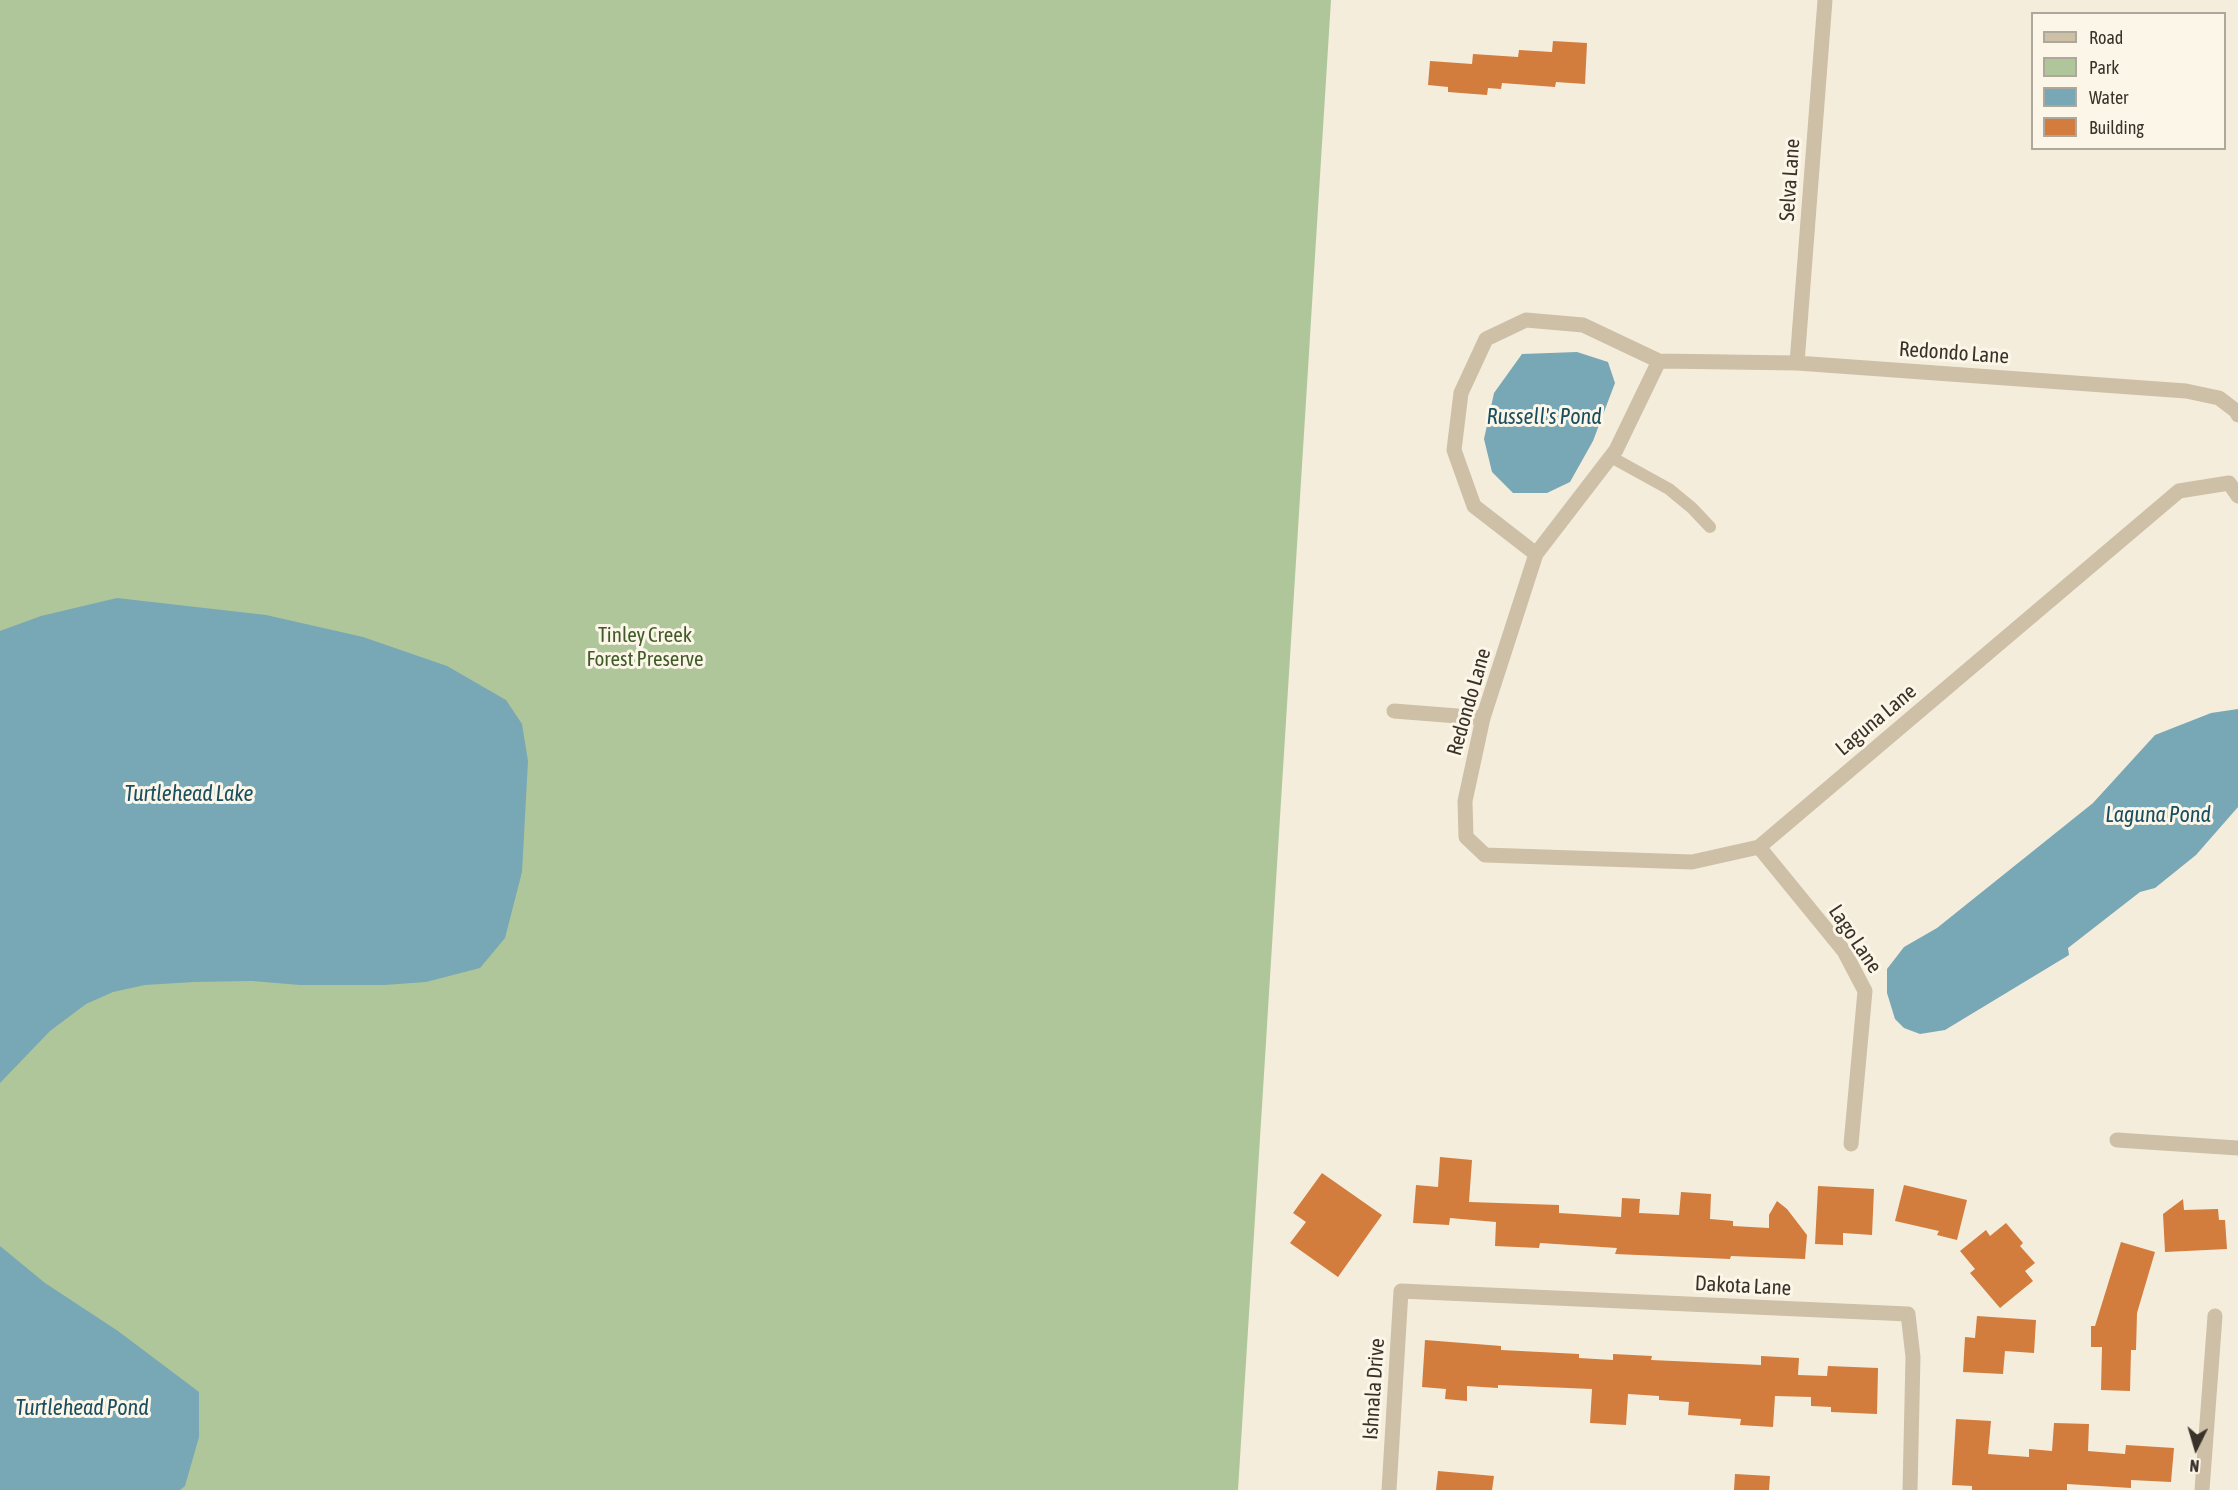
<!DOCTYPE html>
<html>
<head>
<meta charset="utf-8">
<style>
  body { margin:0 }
  #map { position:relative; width:2238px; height:1490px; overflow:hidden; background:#f5eddc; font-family:"Asap Condensed",sans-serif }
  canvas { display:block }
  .legend { position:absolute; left:2031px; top:12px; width:195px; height:138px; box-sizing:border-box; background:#fcf6e9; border:2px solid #aea79c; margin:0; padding:8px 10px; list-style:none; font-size:18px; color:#3a3128 }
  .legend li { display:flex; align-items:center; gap:12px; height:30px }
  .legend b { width:30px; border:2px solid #aea79c }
  .north { position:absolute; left:2166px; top:1418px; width:60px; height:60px; -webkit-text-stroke:4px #fcf6e9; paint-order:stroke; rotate:185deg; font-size:16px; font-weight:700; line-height:24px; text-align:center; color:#3a3128 }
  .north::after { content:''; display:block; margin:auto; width:21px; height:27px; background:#3a3128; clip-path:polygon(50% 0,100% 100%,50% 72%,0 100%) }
</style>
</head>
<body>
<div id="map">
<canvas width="2238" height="1490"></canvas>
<ul class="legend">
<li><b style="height:8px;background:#cec0a6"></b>Road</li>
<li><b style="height:16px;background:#afc69a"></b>Park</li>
<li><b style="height:16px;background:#78a7b5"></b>Water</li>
<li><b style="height:16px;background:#d27c3d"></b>Building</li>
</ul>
<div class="north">N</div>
</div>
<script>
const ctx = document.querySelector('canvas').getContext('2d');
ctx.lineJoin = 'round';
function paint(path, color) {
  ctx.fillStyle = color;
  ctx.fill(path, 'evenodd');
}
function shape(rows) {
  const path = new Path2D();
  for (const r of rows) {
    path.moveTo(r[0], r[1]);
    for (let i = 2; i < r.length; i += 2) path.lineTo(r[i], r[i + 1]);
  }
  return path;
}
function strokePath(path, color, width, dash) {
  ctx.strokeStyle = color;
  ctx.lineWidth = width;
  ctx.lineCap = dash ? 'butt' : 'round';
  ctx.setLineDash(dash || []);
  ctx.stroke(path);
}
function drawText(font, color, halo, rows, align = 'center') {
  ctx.font = font + ' "Asap Condensed",sans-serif';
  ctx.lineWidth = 6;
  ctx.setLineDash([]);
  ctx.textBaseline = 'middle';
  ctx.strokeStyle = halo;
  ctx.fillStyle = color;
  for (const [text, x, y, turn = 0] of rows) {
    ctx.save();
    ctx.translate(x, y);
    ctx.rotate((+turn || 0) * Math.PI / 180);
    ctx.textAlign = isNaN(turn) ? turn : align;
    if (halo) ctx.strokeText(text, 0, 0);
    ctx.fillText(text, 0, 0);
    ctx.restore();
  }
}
paint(shape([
  [0,0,1331,0,1238,1490,0,1490]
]), '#afc69a');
paint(shape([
  [1577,352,1608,362,1615,383,1593,441,1570,482,1547,493,1513,493,1492,472,1484,439,1494,393,1522,354],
  [117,598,266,615,363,637,447,666,506,700,522,724,528,761,522,872,505,938,480,968,426,982,384,985,300,985,252,981,194,982,145,985,113,992,86,1004,50,1031,0,1083,0,631,41,616],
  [2238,709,2238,807,2196,855,2155,888,2140,892,2068,948,2069,955,1945,1030,1920,1034,1904,1028,1895,1019,1887,993,1887,969,1904,947,1937,928,2093,803,2155,735,2211,713],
  [0,1246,45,1283,118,1331,199,1392,199,1437,185,1486,180,1490,0,1490]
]), '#78a7b5');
paint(shape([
  [1553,41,1587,43,1585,84,1556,82,1555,87,1502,83,1501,89,1488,88,1487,95,1448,92,1448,87,1428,85,1430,61,1472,64,1473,54,1518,57,1519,50,1552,52],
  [1440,1157,1472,1160,1469,1202,1559,1205,1559,1213,1621,1217,1622,1198,1640,1199,1639,1213,1679,1215,1681,1192,1711,1194,1710,1219,1733,1221,1733,1226,1769,1228,1769,1215,1777,1201,1787,1209,1807,1235,1805,1259,1731,1256,1730,1259,1615,1254,1617,1248,1540,1243,1539,1248,1495,1246,1496,1222,1450,1218,1449,1225,1413,1223,1416,1185,1438,1187],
  [1322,1173,1382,1215,1338,1277,1290,1243,1306,1222,1293,1213],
  [1904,1185,1967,1200,1957,1240,1937,1235,1939,1231,1895,1221],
  [1818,1186,1874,1189,1872,1235,1843,1233,1843,1245,1815,1244],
  [2183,1199,2184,1210,2218,1209,2219,1220,2225,1220,2227,1249,2165,1252,2163,1214],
  [2006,1223,2023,1243,2020,1246,2035,1263,2025,1271,2033,1281,2000,1308,1970,1273,1975,1269,1960,1251,1986,1230,1990,1236],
  [2121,1242,2155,1252,2137,1313,2136,1350,2131,1350,2130,1391,2101,1390,2102,1347,2091,1347,2091,1326,2095,1326],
  [1977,1316,2036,1320,2034,1353,2005,1351,2003,1374,1963,1372,1965,1337,1975,1338],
  [1425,1340,1501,1346,1501,1350,1579,1354,1579,1358,1613,1360,1613,1354,1652,1356,1651,1360,1761,1365,1761,1356,1799,1358,1798,1375,1827,1376,1828,1366,1878,1368,1877,1414,1831,1412,1831,1407,1811,1406,1811,1397,1775,1396,1773,1427,1740,1425,1741,1419,1688,1415,1689,1402,1659,1400,1659,1396,1628,1394,1626,1425,1590,1423,1592,1389,1498,1385,1498,1388,1467,1386,1467,1401,1445,1399,1446,1389,1422,1387],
  [1956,1419,1991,1421,1988,1454,2029,1457,2029,1449,2052,1451,2054,1423,2089,1424,2088,1451,2125,1454,2126,1445,2174,1448,2171,1482,2131,1480,2131,1488,2067,1484,2067,1490,1972,1490,1972,1486,1952,1485],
  [1438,1471,1494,1476,1492,1490,1436,1490],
  [1735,1474,1770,1476,1769,1490,1734,1490]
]), '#d27c3d');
strokePath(shape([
  [1611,457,1669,489,1692,508,1710,527]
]), '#cec0a6', 12);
strokePath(shape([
  [1797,363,1825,0],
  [2238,415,2236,411,2219,398,2186,391,1797,363,1659,361,1583,325,1526,320,1486,339,1461,393,1454,450,1474,506,1536,554,1483,718,1465,801,1466,837,1485,855,1692,862,1759,847,2179,491,2229,483,2238,496],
  [1536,554,1616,450,1659,361],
  [1394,711,1483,718],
  [1759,847,1844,951,1865,991,1851,1144],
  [2117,1140,2238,1148],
  [1389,1490,1401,1291,1908,1314,1913,1357,1910,1490],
  [2202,1490,2215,1316]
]), '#cec0a6', 15);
drawText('21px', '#3a3128', '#fcf6e9', [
  ["Selva Lane",1790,180,-86],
  ["Redondo Lane",1954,353,4],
  ["Redondo Lane",1469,702,-74],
  ["Laguna Lane",1876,720,-40],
  ["Lago Lane",1855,939,56],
  ["Dakota Lane",1743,1286,3],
  ["Ishnala Drive",1374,1389,-86]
]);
drawText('21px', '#405b29', '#fcf6e9', [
  ["Tinley Creek",645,635],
  ["Forest Preserve",645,659]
]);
drawText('italic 22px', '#194f60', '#fcf6e9', [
  ["Russell's Pond",1544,417],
  ["Turtlehead Lake",189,794],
  ["Laguna Pond",2158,815],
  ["Turtlehead Pond",82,1408]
]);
</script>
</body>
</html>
